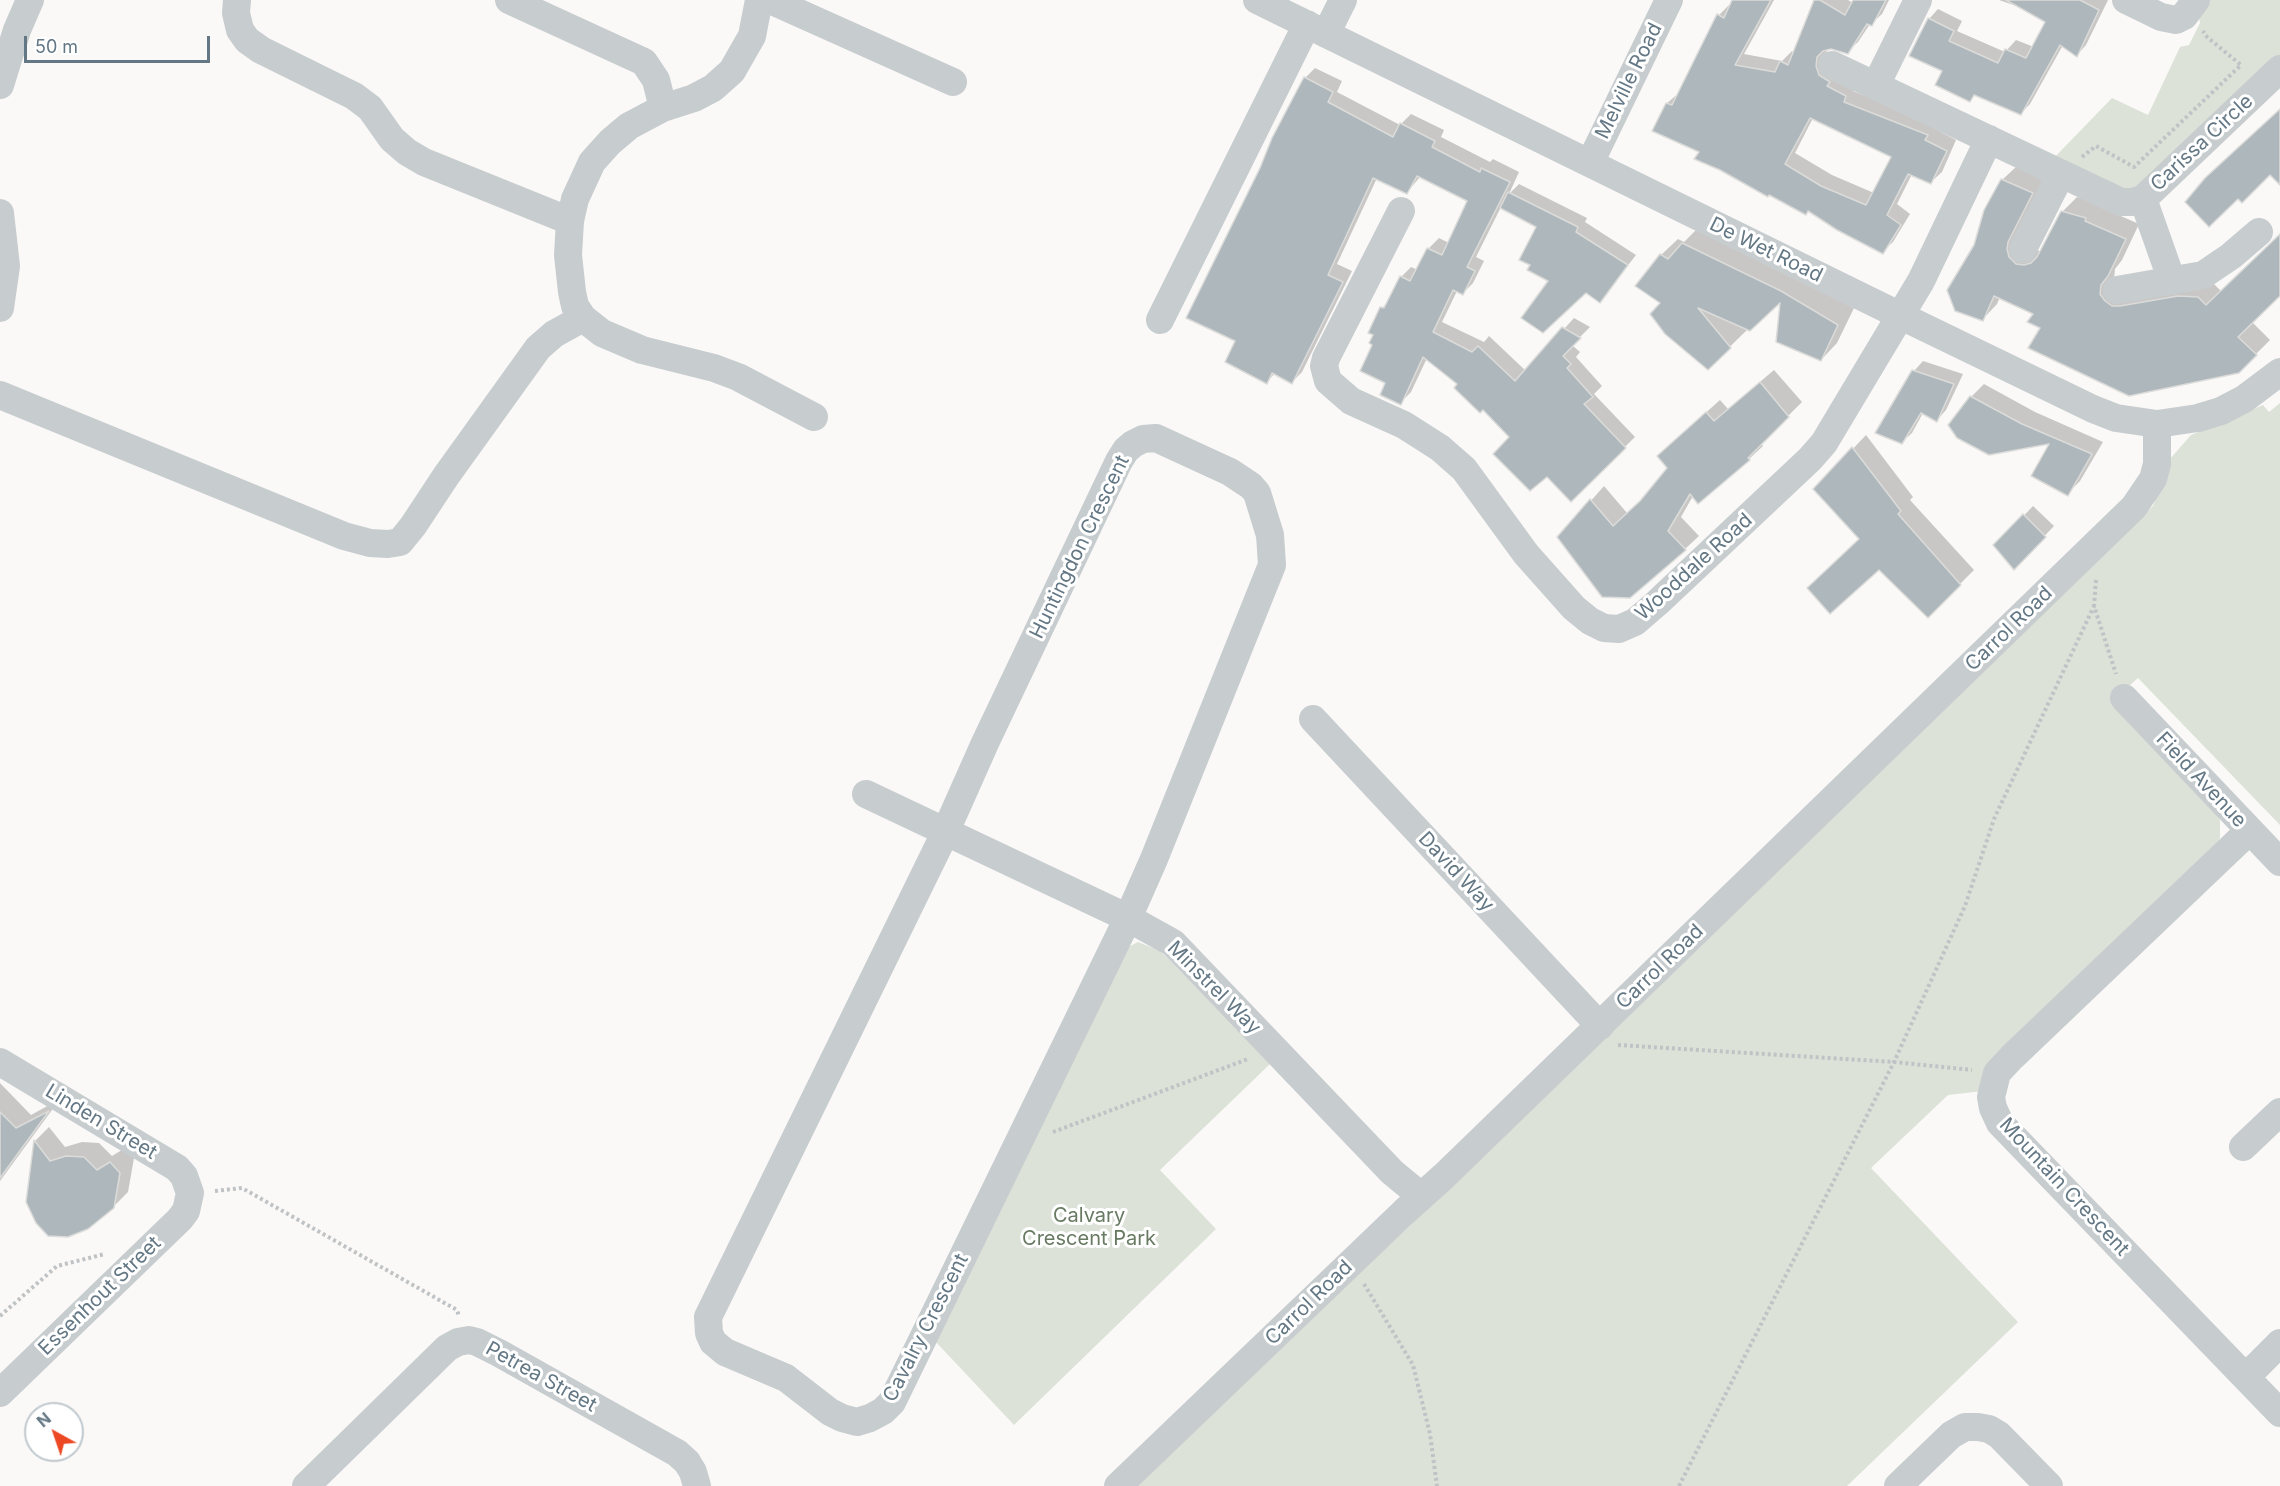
<!DOCTYPE html>
<html>
<head>
<meta charset="utf-8">
<style>
  body { margin:0 }
  #map { position:relative; width:2280px; height:1486px; overflow:hidden; background:#faf9f7; font-family:Inter,sans-serif }
  canvas { display:block }
  .north { position:absolute; left:24px; top:1402px; width:60px; height:60px; box-sizing:border-box; background:#fff; border:2px solid #c1c9ce; border-radius:50%; rotate:320deg; font-size:16px; font-weight:700; line-height:24px; text-align:center; color:#637784 }
  .north::after { content:''; display:block; margin:auto; width:21px; height:27px; background:#ed4824; clip-path:polygon(50% 0,100% 100%,50% 72%,0 100%) }
  .scale { position:absolute; left:24px; top:36px; width:186px; height:27px; box-sizing:border-box; border:3px solid #637784; border-top:0; padding-left:8px; font-size:18px; line-height:21px; white-space:nowrap; color:#637784; -webkit-text-stroke:4px #fff; paint-order:stroke }
</style>
</head>
<body>
<div id="map">
<canvas width="2280" height="1486"></canvas>
<div class="north">N</div>
<div class="scale">50 m</div>
</div>
<script>
const ctx = document.querySelector('canvas').getContext('2d');
ctx.lineJoin = 'round';
function paint(path, color) {
  ctx.fillStyle = color;
  ctx.fill(path, 'evenodd');
}
function shape(rows) {
  const path = new Path2D();
  for (const r of rows) {
    path.moveTo(r[0], r[1]);
    for (let i = 2; i < r.length; i += 2) path.lineTo(r[i], r[i + 1]);
  }
  return path;
}
function strokePath(path, color, width, dash) {
  ctx.strokeStyle = color;
  ctx.lineWidth = width;
  ctx.lineCap = dash ? 'butt' : 'round';
  ctx.setLineDash(dash || []);
  ctx.stroke(path);
}
function drawText(font, color, halo, rows, align = 'center') {
  ctx.font = font + ' Inter,sans-serif';
  ctx.lineWidth = 6;
  ctx.setLineDash([]);
  ctx.textBaseline = 'middle';
  ctx.strokeStyle = halo;
  ctx.fillStyle = color;
  for (const [text, x, y, turn = 0] of rows) {
    ctx.save();
    ctx.translate(x, y);
    ctx.rotate((+turn || 0) * Math.PI / 180);
    ctx.textAlign = isNaN(turn) ? turn : align;
    if (halo) ctx.strokeText(text, 0, 0);
    ctx.fillText(text, 0, 0);
    ctx.restore();
  }
}
paint(shape([
  [2204,0,2280,0,2280,59,2132,193,2051,161,2112,98,2148,115,2180,47,2189,45,2200,23,2198,12],
  [2280,403,2280,825,2138,678,2112,701,2217,813,2220,821,2220,838,2216,846,1983,1091,1948,1095,1871,1168,2018,1322,1847,1486,1128,1486,1402,1233,2153,506,2169,460,2191,435,2263,405,2269,412],
  [1138,942,1158,950,1166,956,1270,1064,1160,1170,1216,1229,1014,1425,934,1340,1126,948]
]), '#dce2d8');
paint(shape([
  [1734,0,1774,0,1744,54,1782,61,1792,51,1794,53,1816,0,1848,0,1853,3,1855,0,1889,0,1882,14,1871,24,1870,24,1858,42,1847,52,1831,47,1827,49,1826,55,1856,85,1853,91,1937,124,1935,129,1956,140,1942,172,1931,182,1912,174,1897,204,1910,214,1893,242,1882,252,1809,210,1806,213,1701,151,1667,103,1679,93,1719,15,1729,5,1732,6],
  [1813,118,1893,157,1874,193,1832,175,1795,153],
  [1999,0,2108,0,2086,45,2077,55,2063,45,2030,104,2020,114,1976,94,1970,100,1929,19,1938,9,1962,21,1957,31,2005,52,2016,40,2034,47,2047,22,2025,9],
  [1315,68,1342,81,1337,92,1400,125,1411,114,1444,130,1441,137,1490,162,1493,159,1519,172,1509,194,1519,184,1587,218,1585,222,1636,255,1600,301,1586,291,1550,281,1532,264,1538,226,1501,207,1476,257,1484,261,1473,283,1463,293,1457,291,1442,322,1484,342,1489,336,1526,371,1574,318,1590,327,1572,345,1580,352,1576,357,1602,386,1594,394,1635,437,1571,500,1459,384,1427,358,1411,392,1400,403,1387,383,1374,344,1382,308,1390,300,1401,277,1411,267,1418,270,1428,249,1439,238,1449,243,1469,201,1421,176,1407,192,1377,178,1337,264,1352,271,1302,372,1292,382,1275,373,1267,382,1237,341,1305,78],
  [2017,166,2046,178,2030,249,2040,251,2062,212,2077,197,2100,203,2098,206,2139,224,2122,260,2115,269,2114,279,2213,283,2222,292,2280,236,2280,294,2252,322,2270,340,2239,371,2042,328,2035,314,2000,297,1997,304,1983,319,1976,245,2002,180],
  [1699,227,1854,308,1837,343,1821,360,1782,299,1743,326,1747,330,1708,368,1663,303,1661,255,1678,239,1684,242],
  [1923,361,1963,374,1946,410,1937,420,1923,413,1912,433,1902,442,1914,371],
  [1774,370,1802,402,1761,443,1763,446,1749,459,1698,502,1693,496,1681,517,1699,536,1685,549,1559,537,1604,486,1627,513,1645,497,1668,468,1672,443,1720,400,1728,409],
  [1984,384,2035,412,2103,442,2080,481,2067,494,2052,442,1971,397],
  [1866,435,1913,497,1910,500,1974,570,1928,616,1861,538,1815,489],
  [2033,506,2054,526,2014,568,1995,546],
  [0,1083,31,1115,60,1099,0,1181],
  [49,1127,65,1147,82,1142,99,1143,112,1156,125,1148,134,1158,128,1192,113,1207,27,1202,35,1141]
]), '#0003');
const building = shape([
  [1732,0,1771,0,1735,65,1775,72,1780,61,1788,65,1814,0,1820,0,1845,15,1853,0,1886,0,1872,26,1867,24,1848,54,1831,49,1823,51,1817,57,1816,66,1819,75,1830,82,1827,86,1846,96,1844,102,1928,135,1925,140,1947,151,1931,184,1908,174,1887,215,1901,225,1883,254,1837,230,1808,211,1806,215,1769,195,1768,197,1720,170,1694,159,1699,152,1652,131,1666,103,1672,105,1717,14,1724,18,1732,0],
  [1810,118,1891,157,1866,205,1821,186,1785,164,1810,118],
  [2006,0,2080,0,2099,10,2077,57,2060,45,2021,115,1974,95,1970,102,1935,85,1942,71,1909,56,1928,18,1954,31,1949,41,1998,63,2005,49,2026,58,2045,22,2006,0],
  [1304,77,1333,92,1328,102,1393,137,1400,123,1435,141,1432,147,1480,172,1481,168,1510,182,1467,267,1475,271,1463,295,1453,290,1433,332,1472,352,1478,346,1515,381,1562,327,1581,338,1563,356,1571,364,1567,368,1593,397,1584,404,1626,448,1571,502,1547,477,1530,491,1493,454,1509,437,1483,410,1480,413,1454,388,1457,384,1423,357,1401,405,1380,395,1385,383,1360,371,1372,345,1369,343,1373,335,1368,333,1380,307,1384,308,1400,276,1410,281,1427,248,1442,255,1467,201,1417,176,1407,194,1373,178,1328,275,1343,282,1292,384,1272,373,1267,384,1225,362,1235,341,1186,318,1260,168,1272,138,1304,77],
  [2280,109,2280,185,2270,175,2242,203,2238,199,2209,227,2185,202,2205,178,2280,109],
  [2001,179,2033,193,2008,242,2007,249,2009,257,2016,264,2024,265,2031,263,2037,257,2061,211,2086,218,2085,221,2126,239,2108,276,2101,285,2100,294,2105,301,2112,306,2120,306,2178,296,2198,297,2206,305,2280,234,2280,296,2238,337,2257,355,2239,373,2129,396,2028,348,2040,328,2027,322,2033,314,1994,296,1983,321,1955,311,1947,290,1974,245,1984,210,2001,179],
  [1508,192,1578,227,1576,232,1628,265,1600,303,1586,293,1543,333,1521,318,1548,281,1527,270,1530,265,1519,260,1536,227,1500,208,1508,192],
  [1682,243,1781,291,1838,325,1821,361,1776,342,1780,303,1750,331,1698,308,1731,348,1708,370,1665,334,1650,314,1660,303,1635,286,1660,254,1668,259,1682,243],
  [1912,370,1954,384,1937,422,1921,413,1902,444,1875,433,1912,370],
  [1760,382,1789,417,1748,458,1750,460,1698,504,1690,494,1668,531,1686,550,1630,598,1602,597,1557,537,1590,499,1613,526,1640,501,1667,468,1657,456,1706,412,1714,421,1760,382],
  [1970,396,2022,424,2092,454,2068,496,2031,476,2049,444,1989,455,1957,438,1948,425,1970,396],
  [1852,447,1901,511,1898,514,1961,585,1928,618,1879,570,1830,614,1807,588,1859,539,1813,489,1852,447],
  [2023,514,2046,537,2014,570,1993,545,2023,514],
  [49,1111,0,1178,0,1112,16,1128,49,1111],
  [34,1140,50,1161,66,1156,84,1157,97,1170,110,1162,120,1173,114,1208,88,1229,68,1237,48,1236,36,1223,26,1202,34,1140]
]);
paint(building, '#adb7bc');
strokePath(building, '#dbdbd9', 1.5);
strokePath(shape([
  [2082,157,2096,146,2134,167,2241,65,2207,37,2203,31],
  [2096,580,2094,606,2116,674],
  [1618,1045,1894,1062,1972,1070],
  [1053,1132,1248,1059],
  [215,1191,242,1188,457,1310,459,1316],
  [1364,1284,1413,1365,1430,1434,1437,1486],
  [0,1316,57,1266,105,1254],
  [1679,1486,1894,1062,1965,906,1994,819,2094,606]
]), '#c0c3c5', 4, [3, 3]);
strokePath(shape([
  [237,0,236,13,240,30,247,40,261,50,354,96,370,108,392,139,407,152,424,162,570,221],
  [509,0,644,62,656,80,663,108],
  [759,0,752,36,732,71,713,88,694,98,663,108,629,126,610,142,592,162,575,199,570,221,568,255,572,292,575,306,583,318,602,333,642,350,714,368,738,377,814,417],
  [770,0,953,82],
  [1257,0,1901,316,2093,409,2116,418,2157,424,2198,418,2221,411,2244,399,2280,372],
  [2126,0,2161,17,2176,20,2184,16,2196,0],
  [1326,34,1343,0],
  [1832,65,2121,202,2132,202,2143,199,2280,69],
  [0,85,17,30,30,0],
  [1876,85,1918,0],
  [1590,163,1669,0],
  [2143,199,2172,281],
  [1401,211,1326,358,1324,366,1328,381,1351,401,1404,425,1440,448,1464,469,1526,554,1574,608,1590,621,1604,628,1619,629,1635,622,1657,603,1810,459,1824,443,1921,281,1989,139],
  [0,213,6,266,0,308],
  [2023,249,2061,174],
  [2117,290,2203,275,2231,256,2259,232],
  [1160,320,1307,24],
  [0,395,344,536,370,543,388,544,400,542,413,526,446,476,538,348,554,334,583,318],
  [1156,438,1230,472,1251,486,1257,493,1270,535,1272,565,1154,859,1128,918,892,1402,883,1411,870,1418,857,1422,842,1418,830,1412,786,1378,725,1352,713,1342,709,1333,708,1317,945,833,985,743,1119,461,1126,450,1133,444,1143,439,1156,438],
  [2124,698,2280,862],
  [1313,719,1600,1026],
  [866,794,1128,918,1173,943,1392,1172,1421,1196],
  [2249,831,2012,1057,1997,1073,1991,1097,1993,1108,2000,1123,2280,1413],
  [0,1062,177,1168,184,1176,190,1193,186,1211,180,1219,0,1393],
  [2243,1147,2280,1112],
  [2246,1377,2280,1343],
  [306,1486,447,1348,458,1342,469,1340,477,1342,499,1353,677,1453,687,1462,693,1472,697,1486],
  [1118,1486,1404,1212,1444,1176,2134,507,2153,479,2157,464,2157,424],
  [1898,1486,1951,1435,1965,1427,1978,1427,1989,1429,1999,1435,2049,1486]
]), '#c7cccf', 28);
drawText('20px', '#637784', '#fff', [
  ["Melville Road",1629,81,-64],
  ["Carissa Circle",2202,143,-43],
  ["De Wet Road",1766,250,26],
  ["Huntingdon Crescent",1080,547,-64],
  ["Wooddale Road",1694,567,-42],
  ["Carrol Road",2009,629,-44],
  ["Field Avenue",2201,780,47],
  ["David Way",1456,872,47],
  ["Carrol Road",1660,967,-44],
  ["Minstrel Way",1214,988,45],
  ["Linden Street",101,1122,31],
  ["Mountain Crescent",2064,1187,47],
  ["Essenhout Street",100,1296,-44],
  ["Carrol Road",1309,1303,-44],
  ["Cavalry Crescent",926,1328,-63],
  ["Petrea Street",541,1377,29]
]);
drawText('20px', '#687a62', '#fff', [
  ["Calvary",1089,1216],
  ["Crescent Park",1089,1239]
]);
</script>
</body>
</html>
